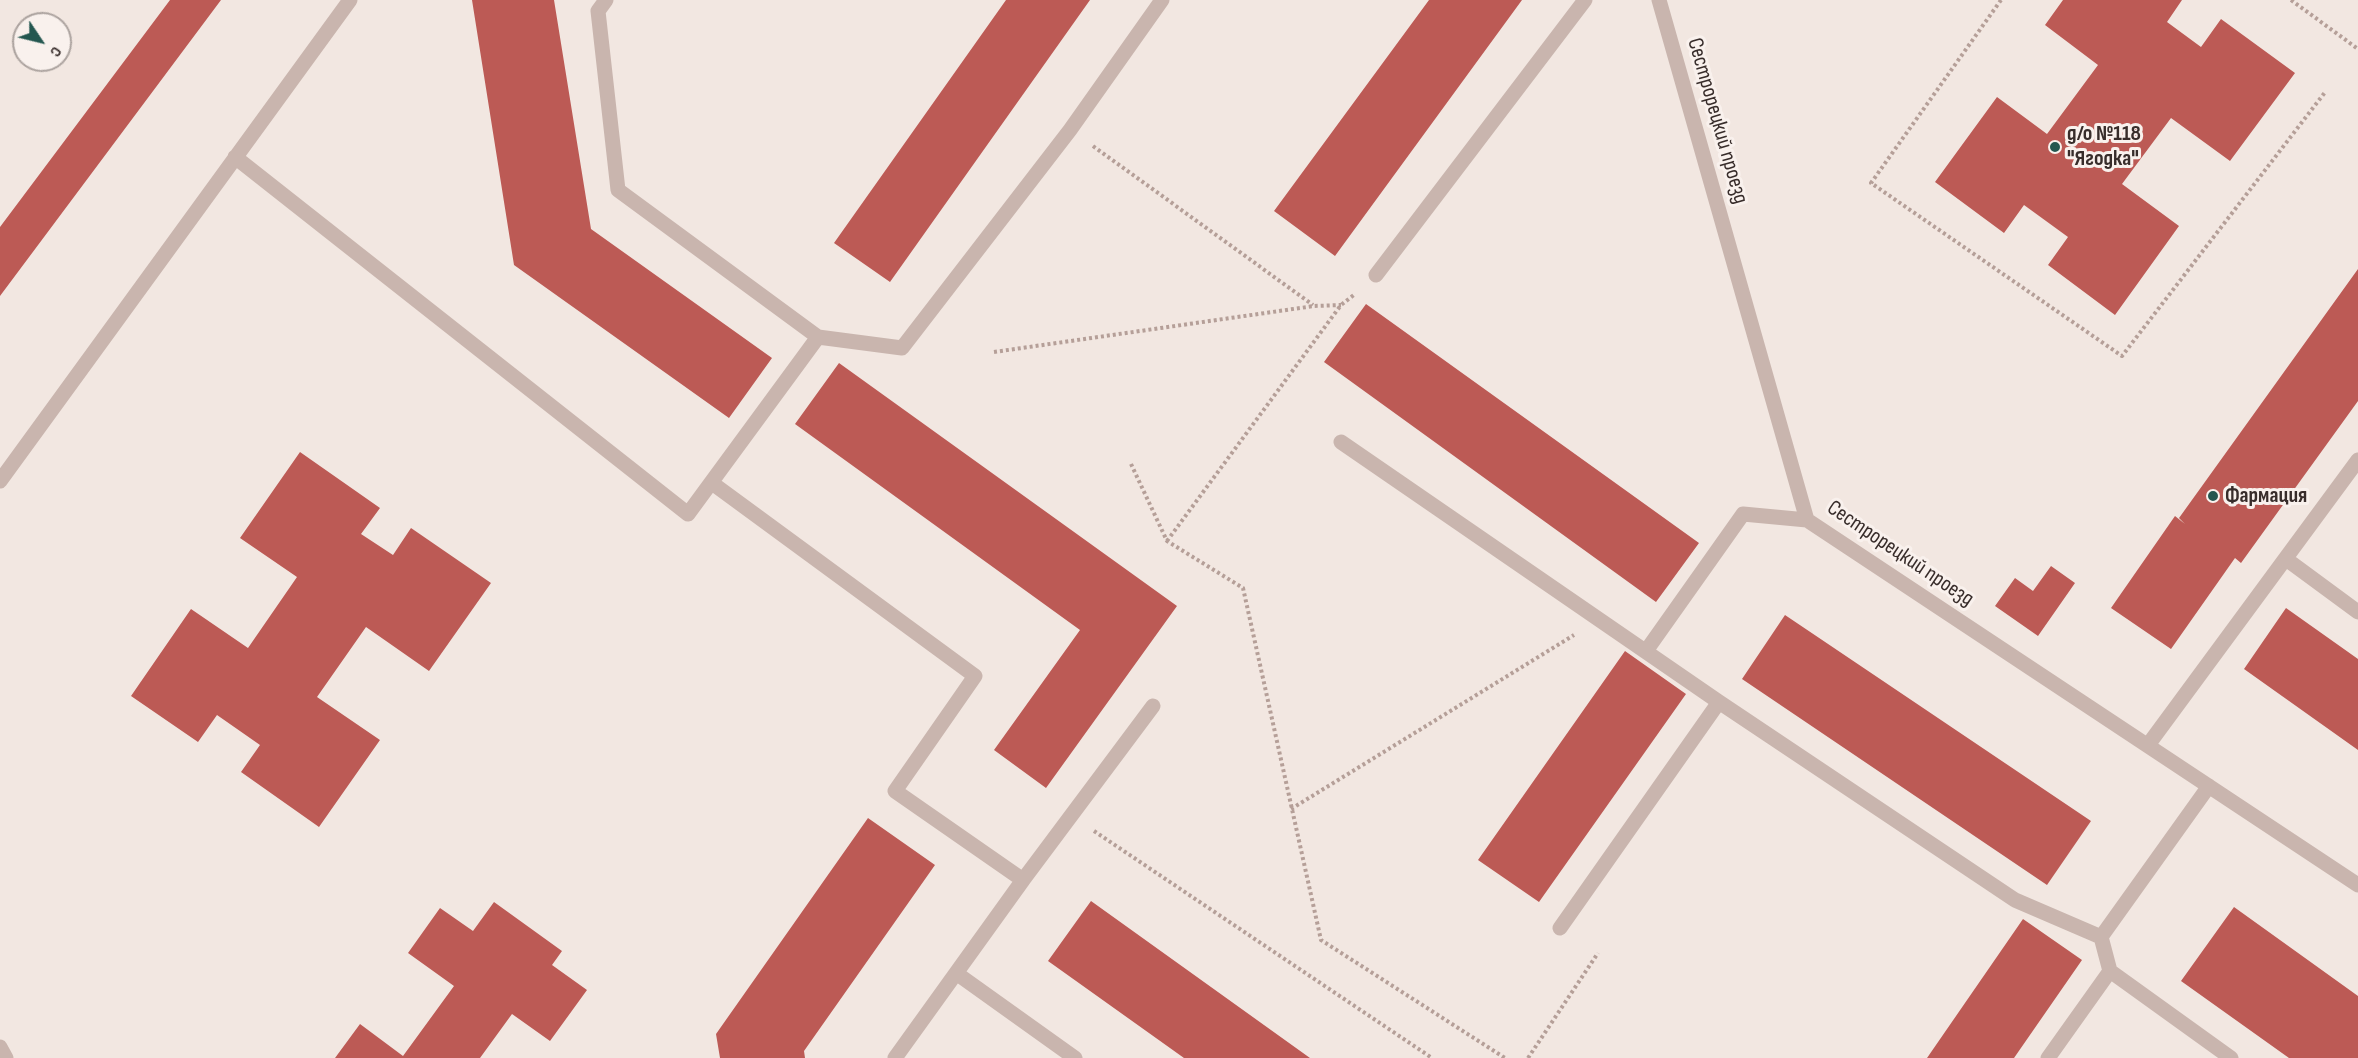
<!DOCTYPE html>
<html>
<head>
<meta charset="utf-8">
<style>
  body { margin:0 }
  #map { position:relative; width:2358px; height:1058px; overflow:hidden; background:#f2e7e1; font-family:"Sofia Sans Condensed",sans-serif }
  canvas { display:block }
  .north { position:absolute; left:12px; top:12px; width:60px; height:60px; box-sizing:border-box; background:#f9f1ed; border:2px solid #aca39f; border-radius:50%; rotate:125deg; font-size:16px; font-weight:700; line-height:24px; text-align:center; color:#382d2b }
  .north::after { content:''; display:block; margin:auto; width:21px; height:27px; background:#245750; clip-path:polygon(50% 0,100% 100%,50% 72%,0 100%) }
</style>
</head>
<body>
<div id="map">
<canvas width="2358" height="1058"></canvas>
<div class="north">С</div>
</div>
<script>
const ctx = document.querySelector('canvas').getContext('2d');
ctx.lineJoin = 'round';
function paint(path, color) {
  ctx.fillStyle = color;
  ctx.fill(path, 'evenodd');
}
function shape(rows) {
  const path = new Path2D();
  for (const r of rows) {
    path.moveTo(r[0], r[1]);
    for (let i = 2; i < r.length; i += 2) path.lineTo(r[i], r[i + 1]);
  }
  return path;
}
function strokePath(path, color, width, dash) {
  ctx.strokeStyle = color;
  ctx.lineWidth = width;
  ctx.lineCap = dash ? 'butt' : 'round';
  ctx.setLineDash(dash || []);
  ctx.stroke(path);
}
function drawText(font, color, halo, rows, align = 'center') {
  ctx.font = font + ' "Sofia Sans Condensed",sans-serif';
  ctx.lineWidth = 6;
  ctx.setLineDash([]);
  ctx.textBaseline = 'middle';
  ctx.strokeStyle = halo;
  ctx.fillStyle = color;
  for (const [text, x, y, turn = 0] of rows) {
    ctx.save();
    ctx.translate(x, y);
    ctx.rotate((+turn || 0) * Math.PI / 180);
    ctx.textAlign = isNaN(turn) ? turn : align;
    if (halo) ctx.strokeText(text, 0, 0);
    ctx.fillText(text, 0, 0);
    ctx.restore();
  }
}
paint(shape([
  [170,0,221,0,0,296,0,227],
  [472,0,554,0,591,229,772,358,729,418,514,265],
  [1006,0,1090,0,890,282,834,243],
  [1429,0,1522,0,1335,256,1274,211],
  [2063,0,2182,0,2167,22,2201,47,2221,19,2295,73,2230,161,2171,118,2122,184,2179,226,2115,315,2048,265,2068,237,2024,205,2004,233,1935,182,1997,97,2047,134,2098,65,2045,25],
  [2358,269,2358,401,2241,563,2235,558,2171,649,2111,608,2175,516,2185,524,2179,518],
  [1366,304,1699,543,1656,602,1324,362],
  [839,363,1177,606,1046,788,994,750,1080,630,795,424],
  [300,452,380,508,361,534,393,555,411,528,491,583,429,671,366,627,317,697,380,740,319,827,241,772,260,745,217,715,198,742,131,696,191,609,248,648,297,577,240,538],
  [2051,566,2075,583,2038,636,1995,606,2015,578,2033,591],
  [2286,608,2358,659,2358,750,2244,669],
  [1785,615,2091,821,2047,885,1742,679],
  [1625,651,1686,694,1539,902,1478,860],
  [868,818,935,865,804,1051,805,1058,720,1058,716,1034],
  [1091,901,1310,1058,1184,1058,1048,961],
  [494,902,562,951,552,965,587,990,550,1041,512,1014,480,1058,335,1058,360,1024,403,1056,454,986,408,953,440,908,473,931],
  [2234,907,2358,996,2358,1058,2289,1058,2181,981],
  [2023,919,2082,960,2014,1058,1927,1058]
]), '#bc5a55');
strokePath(shape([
  [2001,0,1871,183,2122,356,2326,91],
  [2291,0,2358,49],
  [1093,146,1313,305],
  [994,352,1314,306,1341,305],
  [1131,464,1167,541,1243,588,1321,940,1505,1058],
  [1167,541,1341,305,1355,294],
  [1291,809,1574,635],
  [1094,831,1432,1058],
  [1528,1058,1598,953]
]), '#b59f98', 4, [3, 3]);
strokePath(shape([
  [1659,0,1807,520,2358,885],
  [235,157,688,514,818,337,618,190,598,11,606,0],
  [1376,275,1585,0],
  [818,337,902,348,1070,130,1162,0],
  [1341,442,1719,702,2015,900,2101,937],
  [0,481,350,0],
  [712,483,975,676,895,791,1023,880,895,1058],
  [2286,559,2358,612],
  [1646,651,1743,514,1807,520],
  [2148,745,2358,460],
  [1023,880,1153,706],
  [1560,928,1719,702],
  [2110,971,2231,1058],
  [956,973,1075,1058],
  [0,1047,6,1058],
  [2048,1058,2110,971,2101,937,2209,786]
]), '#c9b5ae', 15);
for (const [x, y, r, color] of [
  [2055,147,6,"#245750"],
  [2213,496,6,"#245750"]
]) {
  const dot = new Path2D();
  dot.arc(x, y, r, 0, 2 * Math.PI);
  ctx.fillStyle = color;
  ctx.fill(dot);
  strokePath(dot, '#f9f1ed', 2);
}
drawText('22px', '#382d2b', '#f9f1ed', [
  ["Сестрорецкий проезд",1717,121,74],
  ["Сестрорецкий проезд",1900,554,34]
]);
drawText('bold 22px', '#382d2b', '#f9f1ed', [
  ["д/о №118",2067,134],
  ["\"Ягодка\"",2067,159],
  ["Фармация",2225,496]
], 'left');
</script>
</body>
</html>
